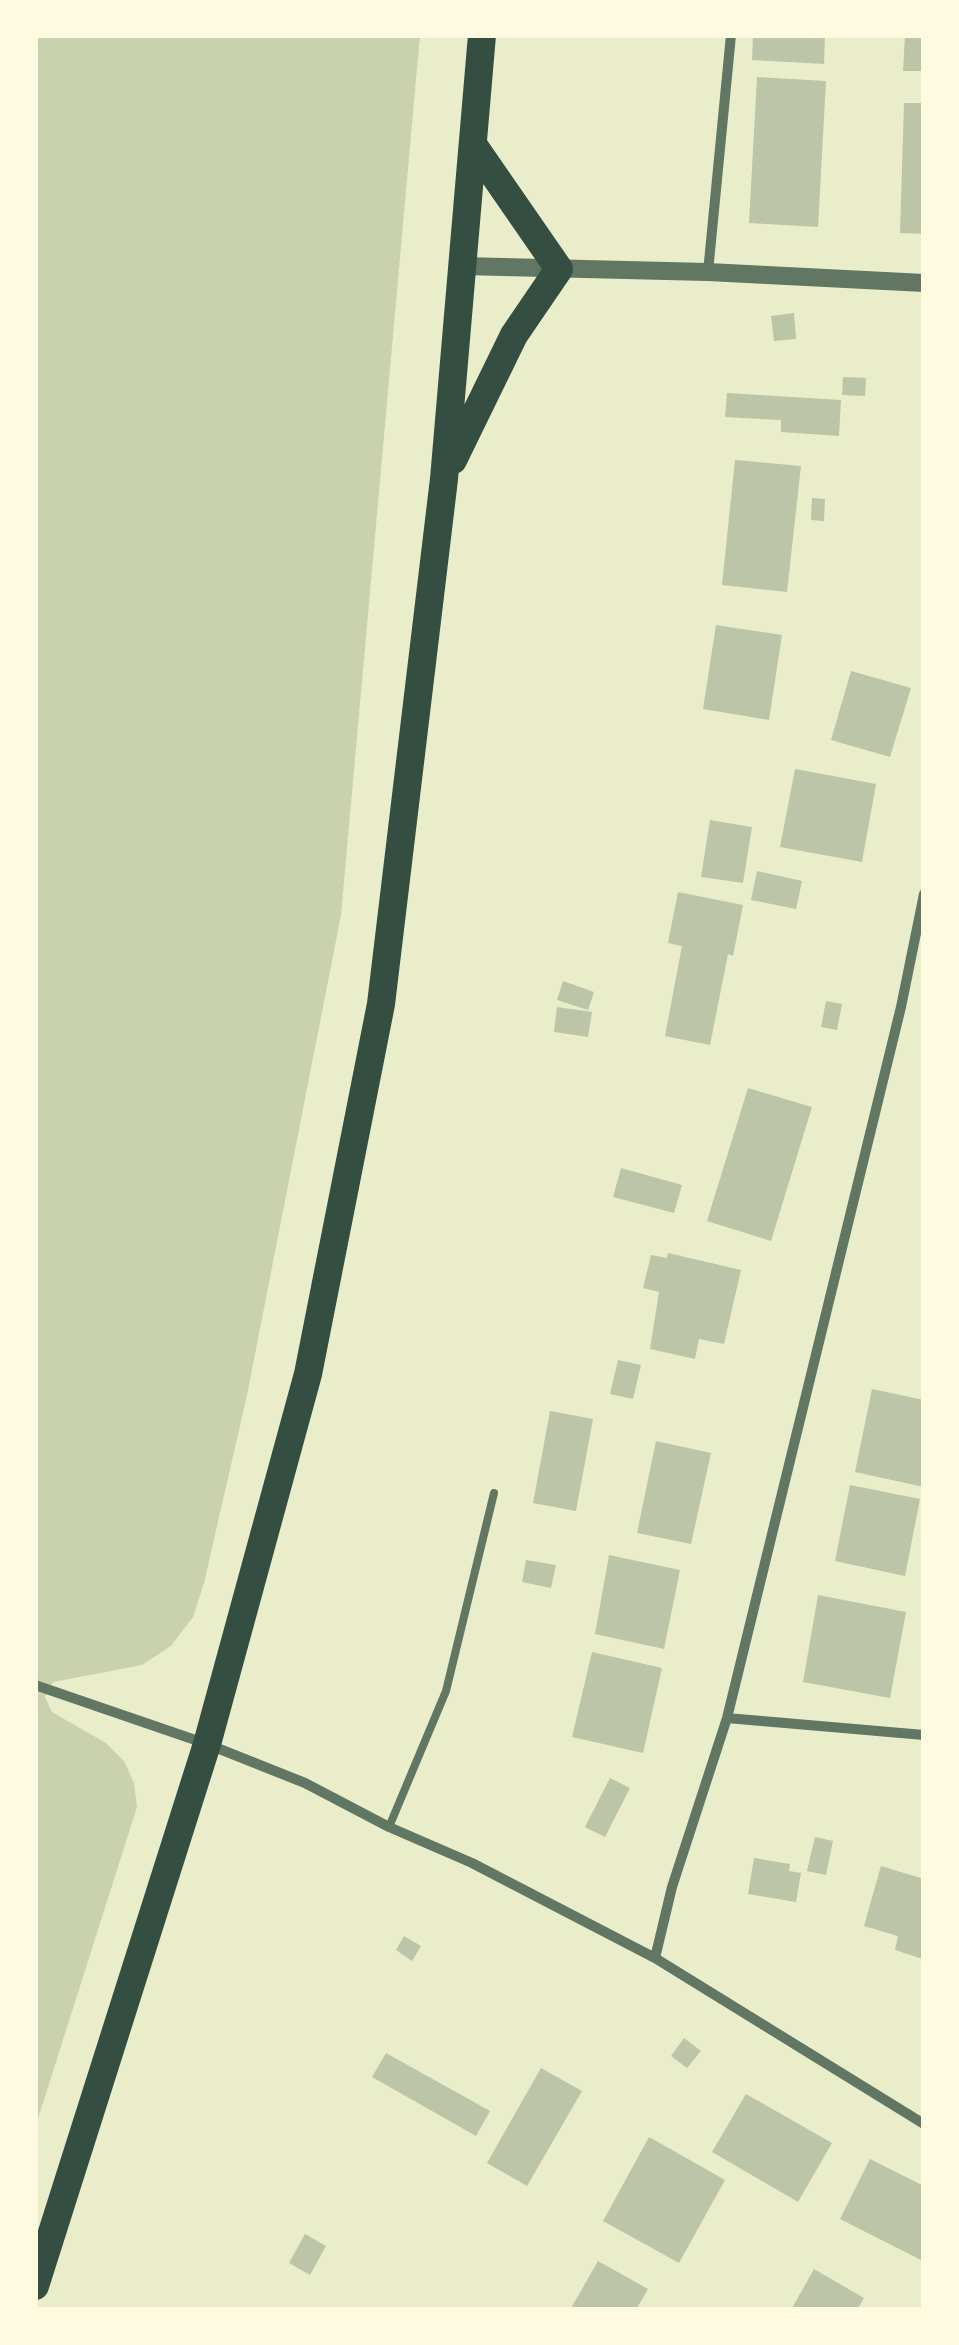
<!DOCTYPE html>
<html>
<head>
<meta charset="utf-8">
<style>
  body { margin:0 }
  #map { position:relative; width:959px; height:2345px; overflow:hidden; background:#e9edc9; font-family:"Source Sans 3",sans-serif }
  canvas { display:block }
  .frame { position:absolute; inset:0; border:38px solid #fefae0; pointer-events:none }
</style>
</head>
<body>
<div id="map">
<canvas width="959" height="2345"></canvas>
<div class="frame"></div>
</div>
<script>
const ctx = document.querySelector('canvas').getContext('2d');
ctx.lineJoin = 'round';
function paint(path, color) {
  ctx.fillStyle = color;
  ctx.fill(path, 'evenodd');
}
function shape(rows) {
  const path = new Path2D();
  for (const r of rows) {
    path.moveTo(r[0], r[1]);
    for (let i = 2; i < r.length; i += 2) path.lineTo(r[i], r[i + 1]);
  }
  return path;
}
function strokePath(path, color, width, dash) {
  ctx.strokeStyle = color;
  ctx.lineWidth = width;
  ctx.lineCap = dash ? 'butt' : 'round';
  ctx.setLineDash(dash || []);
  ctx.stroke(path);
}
paint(shape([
  [35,35,420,35,341,915,247,1395,204,1583,193,1617,171,1646,142,1665,53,1682,45,1697,52,1712,106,1743,124,1761,134,1783,137,1807,35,2128]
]), '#cad2ad');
paint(shape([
  [753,35,825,35,824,64,752,60],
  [905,35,924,35,924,71,903,71],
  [757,77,826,81,818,227,749,223],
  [904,103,924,103,924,234,900,233],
  [794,313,796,339,774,341,771,316],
  [843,377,866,378,865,396,842,395],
  [727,393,841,400,839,436,781,432,781,420,725,417],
  [735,460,801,466,787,592,722,585],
  [812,498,825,499,824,521,811,520],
  [716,625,782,635,769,720,703,709],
  [851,671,911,688,890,757,831,740],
  [795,769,876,784,862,862,780,847],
  [710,820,752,827,743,883,701,877],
  [757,871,802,881,796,909,751,900],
  [678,892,743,905,733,956,728,954,710,1045,665,1036,682,946,668,943],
  [563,981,594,992,588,1010,557,1000],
  [826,1001,842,1004,837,1030,821,1027],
  [557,1007,592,1012,588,1037,554,1032],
  [748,1088,812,1107,771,1241,707,1221],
  [621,1168,682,1185,674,1213,613,1197],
  [668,1253,741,1270,724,1344,699,1339,695,1359,650,1349,659,1292,643,1288,651,1255,667,1258],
  [618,1360,641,1365,633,1399,610,1394],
  [872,1389,924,1400,924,1487,855,1472],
  [550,1411,593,1419,576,1511,533,1503],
  [656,1441,711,1453,691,1544,637,1533],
  [850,1485,920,1499,905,1576,835,1561],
  [609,1555,680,1570,664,1649,595,1634],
  [526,1560,556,1565,551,1588,522,1582],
  [818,1595,906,1612,890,1698,803,1682],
  [592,1652,662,1668,643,1753,572,1737],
  [610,1778,630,1788,605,1837,585,1827],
  [815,1837,833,1841,826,1875,807,1871],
  [754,1858,790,1864,789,1871,801,1873,796,1902,748,1894],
  [881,1866,924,1879,923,1959,895,1950,898,1936,864,1926],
  [404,1936,421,1946,412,1961,396,1950],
  [684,2038,701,2051,687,2068,671,2056],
  [386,2053,490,2111,476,2136,372,2077],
  [541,2068,582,2091,527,2186,487,2163],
  [746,2094,832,2143,798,2202,712,2152],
  [649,2137,725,2180,679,2263,603,2221],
  [870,2159,924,2186,923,2261,840,2219],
  [305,2234,326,2246,310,2275,289,2263],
  [598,2261,648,2289,636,2310,570,2310],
  [814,2269,864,2298,857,2310,791,2310]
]), '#bcc5a7');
strokePath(shape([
  [389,1827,446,1691,494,1493]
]), '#617663', 8);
strokePath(shape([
  [708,272,731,35],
  [35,1685,207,1744,305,1783,389,1827,472,1863,655,1958,924,2124],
  [727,1718,924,1735],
  [655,1958,672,1887,727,1718,901,1007,924,894]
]), '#617663', 10);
strokePath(shape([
  [462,266,708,272,924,283]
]), '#617663', 18);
strokePath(shape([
  [453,460,514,335,559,269,474,146],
  [35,2286,207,1744,308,1374,381,1004,444,479,482,35]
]), '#344e41', 28);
</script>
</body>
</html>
